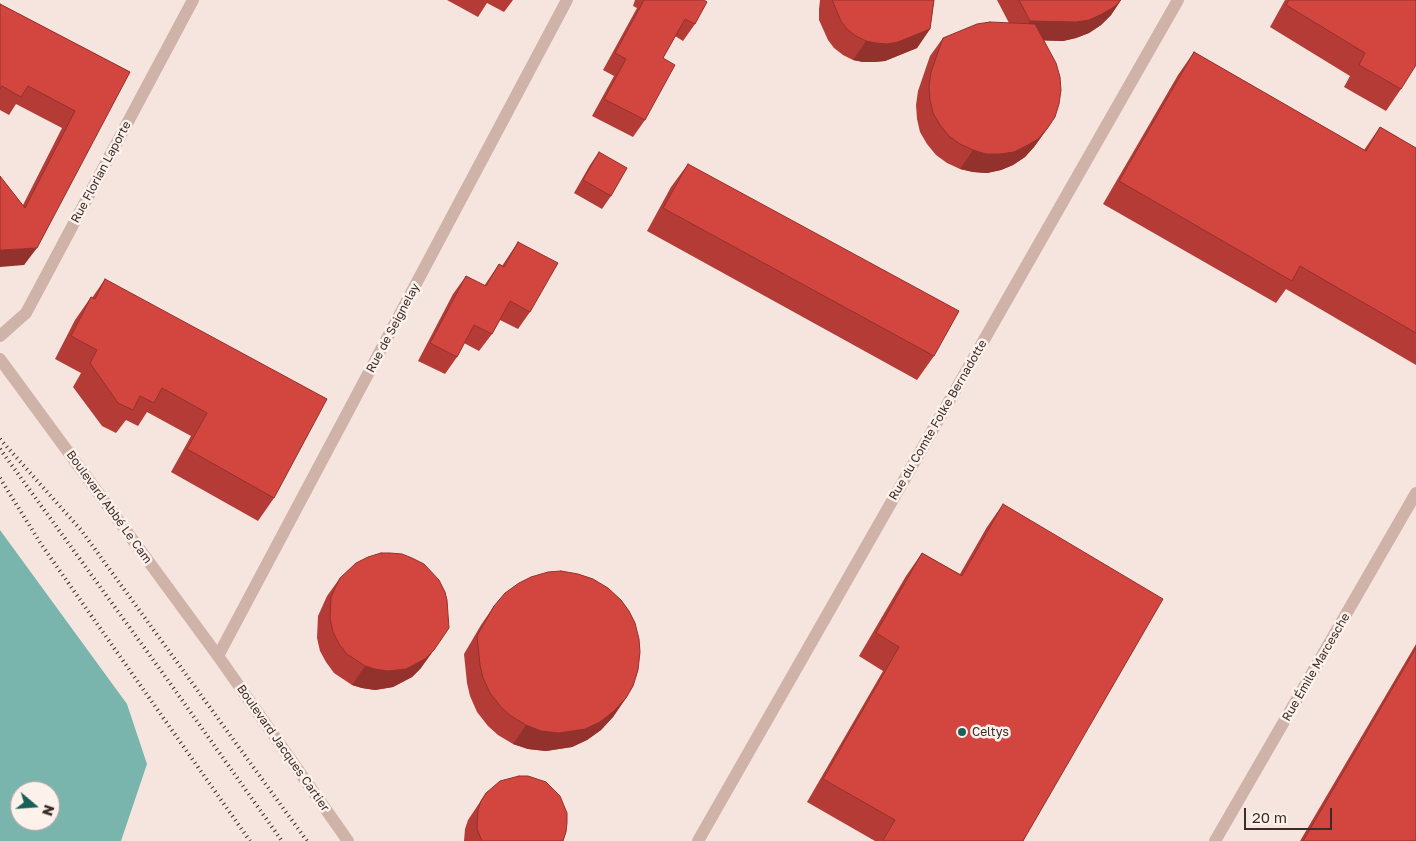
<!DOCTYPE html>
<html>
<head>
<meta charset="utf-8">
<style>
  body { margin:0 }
  #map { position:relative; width:1416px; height:841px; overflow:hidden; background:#f5e5de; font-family:"Golos Text",sans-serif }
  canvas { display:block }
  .north { position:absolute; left:10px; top:781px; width:50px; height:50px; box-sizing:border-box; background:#fcf1eb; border:1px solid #afa29d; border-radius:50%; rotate:108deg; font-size:14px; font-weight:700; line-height:20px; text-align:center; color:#3b2b29 }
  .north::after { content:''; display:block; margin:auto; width:18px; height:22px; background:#196158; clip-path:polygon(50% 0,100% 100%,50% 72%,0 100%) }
  .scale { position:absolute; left:1244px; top:808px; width:88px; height:22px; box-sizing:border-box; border:2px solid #3b2b29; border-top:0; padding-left:6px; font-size:15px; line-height:18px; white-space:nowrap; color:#3b2b29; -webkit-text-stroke:4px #fcf1eb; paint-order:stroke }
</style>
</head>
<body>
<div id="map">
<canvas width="1416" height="841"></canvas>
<div class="north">N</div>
<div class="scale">20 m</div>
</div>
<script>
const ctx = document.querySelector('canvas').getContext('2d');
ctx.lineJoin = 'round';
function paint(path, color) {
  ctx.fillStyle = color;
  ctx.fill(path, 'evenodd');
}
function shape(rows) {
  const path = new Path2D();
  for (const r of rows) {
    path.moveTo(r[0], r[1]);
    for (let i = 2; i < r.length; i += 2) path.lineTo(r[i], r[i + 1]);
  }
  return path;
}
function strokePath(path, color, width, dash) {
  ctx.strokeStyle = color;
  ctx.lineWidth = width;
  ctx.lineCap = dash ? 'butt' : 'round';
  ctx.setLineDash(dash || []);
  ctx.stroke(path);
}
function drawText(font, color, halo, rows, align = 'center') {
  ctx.font = font + ' "Golos Text",sans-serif';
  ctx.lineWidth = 5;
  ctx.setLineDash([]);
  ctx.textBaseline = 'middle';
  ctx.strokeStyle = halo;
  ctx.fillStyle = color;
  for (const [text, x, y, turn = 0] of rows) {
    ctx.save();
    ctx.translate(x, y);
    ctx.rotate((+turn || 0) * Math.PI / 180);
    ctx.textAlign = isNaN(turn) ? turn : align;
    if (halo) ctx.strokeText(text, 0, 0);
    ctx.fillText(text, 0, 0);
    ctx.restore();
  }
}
paint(shape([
  [0,530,127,704,147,764,121,841,0,841],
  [20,791,50,791,50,821,20,821]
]), '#79b5ac');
strokePath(shape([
  [0,336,26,313,193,0],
  [218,656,567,0],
  [698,841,1178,0],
  [1215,841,1416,493]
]), '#cfb2a8', 12);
strokePath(shape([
  [0,359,218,656,348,841]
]), '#cfb2a8', 12);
strokePath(shape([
  [0,439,81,530,307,841],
  [0,449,167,679,282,841],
  [0,478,41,544,88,611,250,841]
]), '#3b2b29', 4, [1, 4]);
paint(shape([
  [447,0,513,0,504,12,487,3,478,17],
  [635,0,704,0,695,24,683,41,675,36,663,58,645,120,633,137,592,116,614,76,603,70,637,8,633,6],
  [820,0,934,0,930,29,917,48,885,61,874,62,863,62,853,60,843,55,834,48,828,40,819,20,819,9],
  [997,0,1121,0,1111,15,1101,25,1089,33,1076,38,1063,41,1044,40,1047,129,1034,147,1025,157,1013,165,1001,170,987,173,973,172,960,169,947,163,936,155,927,144,920,132,917,119,916,105,918,91,930,56,943,38,1009,23],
  [1285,0,1416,0,1401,89,1386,111,1344,87,1350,76,1270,27],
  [0,4,130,72,24,265,23,205,62,128,16,104,9,115,0,110],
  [1194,52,1364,150,1380,127,1416,148,1416,365,1286,289,1276,303,1103,204,1178,75],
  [599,152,611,196,602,209,574,193,590,165],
  [688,164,934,356,917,380,647,231,671,187],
  [518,242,530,312,518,329,500,320,492,334,479,351,464,343,457,357,445,374,418,361,453,294,466,276,484,286,499,264,502,266],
  [105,279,274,498,258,521,171,472,191,436,147,412,138,426,126,420,116,433,102,426,73,387,81,373,55,359,75,320,91,297,92,298],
  [1003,504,1023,841,875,841,807,802,883,671,859,656,906,576,922,553,960,574,987,527],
  [340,578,421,668,412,677,393,687,375,690,362,688,352,685,334,673,326,662,320,651,317,638,318,616,327,596],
  [494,606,626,698,613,717,601,730,587,740,572,747,546,751,528,749,513,744,498,735,488,726,477,712,470,696,467,683,464,654,481,625],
  [1416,644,1416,841,1300,841],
  [486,793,563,841,464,841,465,829,468,820]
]), '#b53c36');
paint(shape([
  [1121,0,1111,15,1101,25,1089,33,1076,38,1063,41,1017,40,1030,21],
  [930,29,917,48,885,61,874,62,863,62,853,60,866,41],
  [1047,129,1034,147,1025,157,1013,165,1001,170,987,173,973,172,960,169,973,150],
  [37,248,24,265,0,267,0,250],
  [434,650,421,668,412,677,393,687,375,690,362,688,352,685,365,666],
  [626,698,613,717,601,730,587,740,572,747,546,751,528,749,513,744,526,725]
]), '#93312c');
const building = shape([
  [644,0,704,0,707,2,695,24,685,19,663,58,675,65,645,120,604,99,626,59,615,53,644,0],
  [832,0,934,0,930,29,898,42,887,44,876,43,866,41,856,36,847,29,841,21,832,0],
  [1019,0,1121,0,1114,7,1102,14,1089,20,1076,22,1030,21,1019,0],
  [1289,0,1416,0,1416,65,1401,89,1359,65,1365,53,1286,5,1289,0],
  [0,4,130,72,37,248,0,250,0,176,25,208,75,111,28,86,21,97,2,86,0,89,0,4],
  [990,22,1035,24,1056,63,1060,77,1061,90,1059,104,1055,117,1047,129,1038,139,1026,146,1014,152,1000,154,986,154,973,150,960,144,949,136,940,125,933,113,930,100,929,86,931,72,943,38,977,24,990,22],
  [1194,52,1366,151,1380,127,1416,148,1416,333,1300,266,1292,281,1119,181,1194,52],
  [599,152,627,168,611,196,583,180,599,152],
  [688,164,959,311,934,356,663,208,688,164],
  [518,242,558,263,530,312,510,301,492,334,474,325,457,357,430,343,466,276,486,286,499,264,504,267,518,242],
  [105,279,327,399,274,498,187,449,207,413,162,388,154,403,140,396,133,410,118,403,90,363,97,350,71,336,91,297,95,299,105,279],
  [1003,504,1163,599,1023,841,884,841,883,840,895,820,823,779,899,647,876,633,922,553,962,576,1003,504],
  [381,553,390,553,402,554,412,558,424,564,439,580,445,592,447,600,449,628,434,650,425,659,406,669,388,671,375,669,365,666,347,654,339,644,333,632,330,619,331,597,340,578,356,563,368,557,381,553],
  [561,571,578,574,593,579,608,588,621,600,629,611,635,623,639,639,640,652,638,670,633,686,626,698,614,711,600,722,585,729,559,733,541,731,526,725,511,716,501,707,490,693,483,678,480,665,477,636,494,606,505,593,519,583,531,577,548,572,561,571],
  [1416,648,1416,841,1303,841,1416,648],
  [519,776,528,776,546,782,560,796,567,813,567,823,566,832,563,841,482,841,477,829,478,810,481,801,486,793,500,781,519,776]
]);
paint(building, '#d2463f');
strokePath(building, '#93312c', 1);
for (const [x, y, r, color] of [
  [962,732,5,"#196158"]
]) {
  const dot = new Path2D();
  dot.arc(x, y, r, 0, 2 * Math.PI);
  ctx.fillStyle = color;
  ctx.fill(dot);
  strokePath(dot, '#fcf1eb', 2);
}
drawText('12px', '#3b2b29', '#fcf1eb', [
  ["Rue Florian Laporte",101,172,-62],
  ["Rue de Seignelay",393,328,-62],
  ["Rue du Comte Folke Bernadotte",938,420,-60],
  ["Boulevard Abbé Le Cam",109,507,54],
  ["Rue Émile Marcesche",1316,667,-60],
  ["Boulevard Jacques Cartier",283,748,55]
]);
drawText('12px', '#3b2b29', '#fcf1eb', [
  ["Celtys",972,732]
], 'left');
</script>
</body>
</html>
